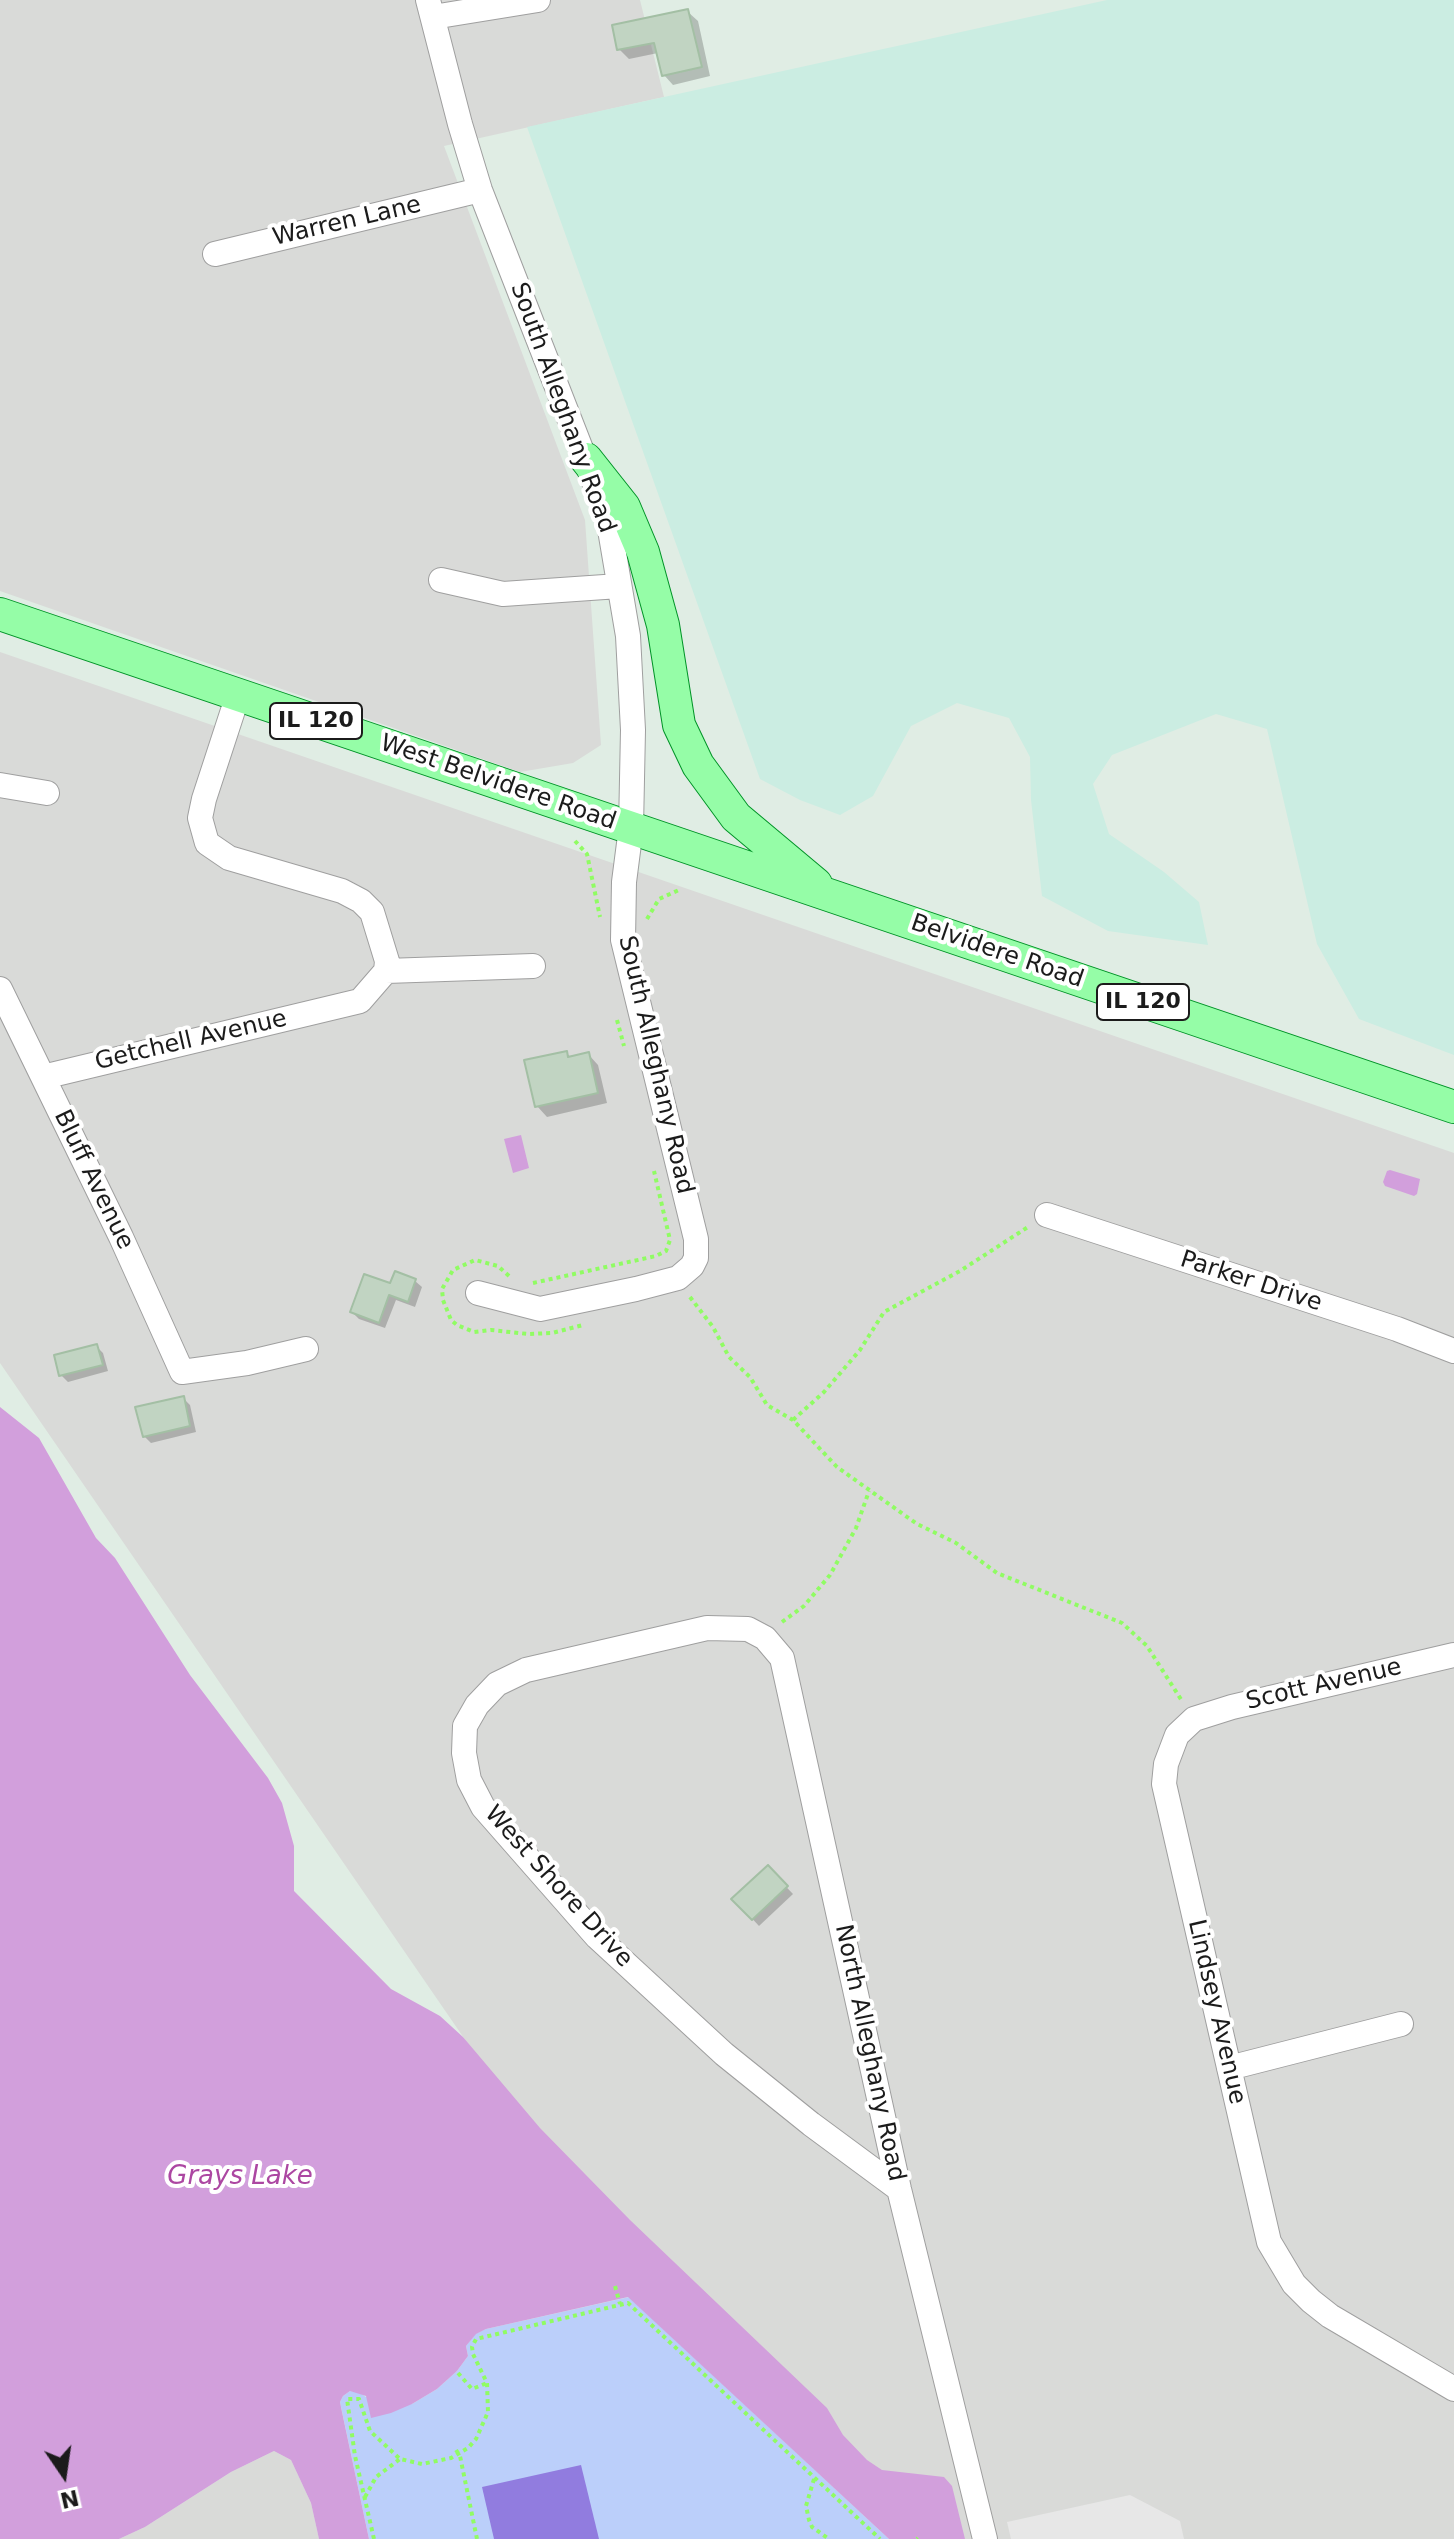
<!DOCTYPE html>
<html>
<head>
<meta charset="utf-8">
<style>
  body { margin:0 }
  #map { position:relative; width:1454px; height:2539px; overflow:hidden; background:#e0ede4; font-family:"DejaVu Sans",sans-serif }
  canvas { display:block }
  .north { position:absolute; left:24px; top:2435px; width:80px; height:80px; -webkit-text-stroke:6px #fff; paint-order:stroke; rotate:167deg; font-size:22px; font-weight:700; line-height:32px; text-align:center; color:#1b1b1b }
  .north::after { content:''; display:block; margin:auto; width:28px; height:36px; background:#1b1b1b; clip-path:polygon(50% 0,100% 100%,50% 72%,0 100%) }
</style>
</head>
<body>
<div id="map">
<canvas width="1454" height="2539"></canvas>
<div class="north">N</div>
</div>
<script>
const ctx = document.querySelector('canvas').getContext('2d');
ctx.lineJoin = 'round';
function paint(path, color) {
  ctx.fillStyle = color;
  ctx.fill(path, 'evenodd');
}
function shape(rows) {
  const path = new Path2D();
  for (const r of rows) {
    path.moveTo(r[0], r[1]);
    for (let i = 2; i < r.length; i += 2) path.lineTo(r[i], r[i + 1]);
  }
  return path;
}
function strokePath(path, color, width, dash) {
  ctx.strokeStyle = color;
  ctx.lineWidth = width;
  ctx.lineCap = dash ? 'butt' : 'round';
  ctx.setLineDash(dash || []);
  ctx.stroke(path);
}
function drawText(font, color, halo, rows, align = 'center') {
  ctx.font = font + ' "DejaVu Sans",sans-serif';
  ctx.lineWidth = 8;
  ctx.setLineDash([]);
  ctx.textBaseline = 'middle';
  ctx.strokeStyle = halo;
  ctx.fillStyle = color;
  for (const [text, x, y, turn = 0] of rows) {
    ctx.save();
    ctx.translate(x, y);
    ctx.rotate((+turn || 0) * Math.PI / 180);
    ctx.textAlign = isNaN(turn) ? turn : align;
    if (halo) ctx.strokeText(text, 0, 0);
    ctx.fillText(text, 0, 0);
    ctx.restore();
  }
}
paint(shape([
  [0,0,640,0,664,97,444,146,585,520,601,745,573,763,520,772,0,591],
  [0,652,1454,1153,1454,2539,922,2539,613,2255,0,1363],
  [274,2451,291,2460,311,2503,319,2539,119,2539,145,2527,231,2472]
]), '#d9dad8');
paint(shape([
  [1107,0,1454,0,1454,1055,1359,1019,1317,944,1267,729,1216,714,1112,755,1093,784,1109,834,1164,872,1199,902,1208,945,1108,931,1042,896,1031,800,1030,757,1009,718,957,703,911,726,873,796,840,815,800,800,760,779,527,127]
]), '#cbede2');
paint(shape([
  [629,2297,889,2539,369,2539,340,2402,343,2396,350,2391,359,2392,366,2397,412,2404,437,2389,457,2371,468,2356,466,2346,475,2334,486,2329]
]), '#bbcffa');
paint(shape([
  [581,2465,599,2539,494,2539,482,2487]
]), '#917cdf');
paint(shape([
  [1130,2495,1180,2521,1184,2539,1011,2539,1007,2522]
]), '#e7e7e7');
paint(shape([
  [521,1135,529,1168,513,1173,504,1139],
  [1390,1170,1420,1179,1417,1194,1414,1196,1385,1186,1383,1182,1387,1171],
  [0,1407,39,1438,96,1538,115,1558,190,1675,268,1778,282,1803,294,1846,294,1891,391,1989,440,2016,463,2037,540,2128,630,2220,827,2408,843,2435,867,2460,882,2470,944,2477,952,2486,965,2539,889,2539,628,2297,486,2329,476,2334,466,2346,468,2356,457,2371,437,2389,412,2404,391,2413,371,2418,366,2396,350,2391,343,2396,340,2402,342,2412,369,2539,319,2539,311,2503,291,2460,274,2451,231,2472,145,2527,119,2539,0,2539]
]), '#d29fdc');
paint(shape([
  [688,12,698,21,710,76,673,85,664,75,658,53,629,59,619,49],
  [566,1053,572,1058,588,1054,598,1065,607,1103,547,1117,537,1106],
  [415,1281,422,1287,415,1307,396,1300,385,1328,359,1319,352,1312],
  [97,1347,103,1353,108,1371,68,1382,61,1375],
  [183,1398,190,1405,196,1432,151,1443,144,1436],
  [768,1868,793,1894,759,1926,734,1899]
]), '#0003');
const building = shape([
  [688,9,702,67,662,76,654,43,617,50,612,25,688,9],
  [567,1051,568,1057,589,1052,598,1093,535,1107,524,1060,567,1051],
  [395,1271,416,1279,408,1302,389,1295,379,1323,350,1312,364,1274,390,1283,395,1271],
  [97,1344,103,1365,59,1376,54,1355,97,1344],
  [184,1396,190,1426,143,1437,135,1407,184,1396],
  [768,1865,788,1886,752,1920,731,1899,768,1865]
]);
paint(building, '#c1d4c2');
strokePath(building, '#a3bfa4', 2);
const minor = shape([
  [428,0,460,124,480,190,608,518,628,636,633,730,631,828,624,882,623,940,696,1239,696,1258,692,1266,678,1278,636,1289,540,1309,478,1293],
  [433,17,538,0],
  [215,254,480,190],
  [441,580,503,594,619,586],
  [0,785,47,793],
  [386,971,533,966],
  [0,989,121,1237,182,1372,247,1363,306,1349],
  [43,1077,360,1001,386,971,387,961,372,912,361,901,342,891,229,858,207,843,200,818,204,799,238,695],
  [1047,1215,1397,1329,1454,1351],
  [1454,1655,1232,1707,1194,1719,1177,1735,1166,1764,1164,1784,1269,2242,1294,2284,1311,2301,1330,2316,1454,2389],
  [1229,2068,1401,2024],
  [899,2189,811,2124,724,2054,597,1937,483,1807,469,1780,464,1753,465,1726,477,1705,497,1684,526,1670,707,1628,748,1629,765,1638,782,1658,899,2189,985,2539]
]);
const major = shape([
  [586,459,624,507,643,552,663,625,679,725,698,765,736,817,816,884],
  [0,614,1454,1107]
]);
strokePath(minor, '#9f9f9f', 26);
strokePath(major, '#009327', 34);
strokePath(shape([
  [575,841,587,854,600,917],
  [647,919,659,899,679,890],
  [617,1020,624,1046],
  [509,1276,498,1266,475,1260,453,1270,442,1289,443,1300,451,1320,457,1325,474,1332,491,1330,528,1334,552,1333,583,1325],
  [533,1283,656,1256,666,1251,670,1240,654,1171],
  [690,1297,713,1327,729,1357,750,1377,767,1405,793,1420,837,1467,917,1524,956,1543,997,1573,1122,1623,1147,1646,1182,1701],
  [793,1420,824,1392,860,1350,884,1312,960,1271,1028,1227],
  [782,1622,804,1606,830,1575,856,1528,869,1491],
  [615,2286,620,2304],
  [458,2373,472,2389,487,2383],
  [456,2450,460,2456,477,2539],
  [814,2479,806,2506,809,2520,812,2527,829,2539],
  [365,2497,376,2477,400,2459],
  [374,2539,355,2456,347,2399,359,2399,370,2431,400,2459,422,2464,451,2458,468,2448,476,2439,488,2412,487,2383,473,2354,472,2347,476,2339,628,2303,880,2539],
  [917,2539,918,2538]
]), '#90fc63', 4, [4, 4]);
strokePath(minor, '#fff', 24);
strokePath(major, '#95fda7', 32);
for (const [x, y, w] of [
  [316,721,92],
  [1143,1002,92]
]) {
  const box = new Path2D();
  box.roundRect(x - w / 2, y - 18, w, 36, 6);
  ctx.fillStyle = '#fff';
  ctx.fill(box);
  strokePath(box, '#1b1b1b', 2);
}
drawText('bold 22px', '#1b1b1b', null, [
  ["IL 120",316,721],
  ["IL 120",1143,1002]
]);
drawText('24px', '#1b1b1b', '#fff', [
  ["Warren Lane",347,222,-13],
  ["South Alleghany Road",562,408,70],
  ["West Belvidere Road",498,783,19],
  ["Belvidere Road",997,952,19],
  ["Getchell Avenue",191,1041,-13],
  ["South Alleghany Road",655,1065,77],
  ["Bluff Avenue",93,1180,64],
  ["Parker Drive",1251,1282,18],
  ["Scott Avenue",1324,1685,-13],
  ["West Shore Drive",558,1887,48],
  ["Lindsey Avenue",1216,2012,77],
  ["North Alleghany Road",869,2053,78]
]);
drawText('italic 26px', '#ac47a2', '#fff', [
  ["Grays Lake",240,2177]
]);
</script>
</body>
</html>
